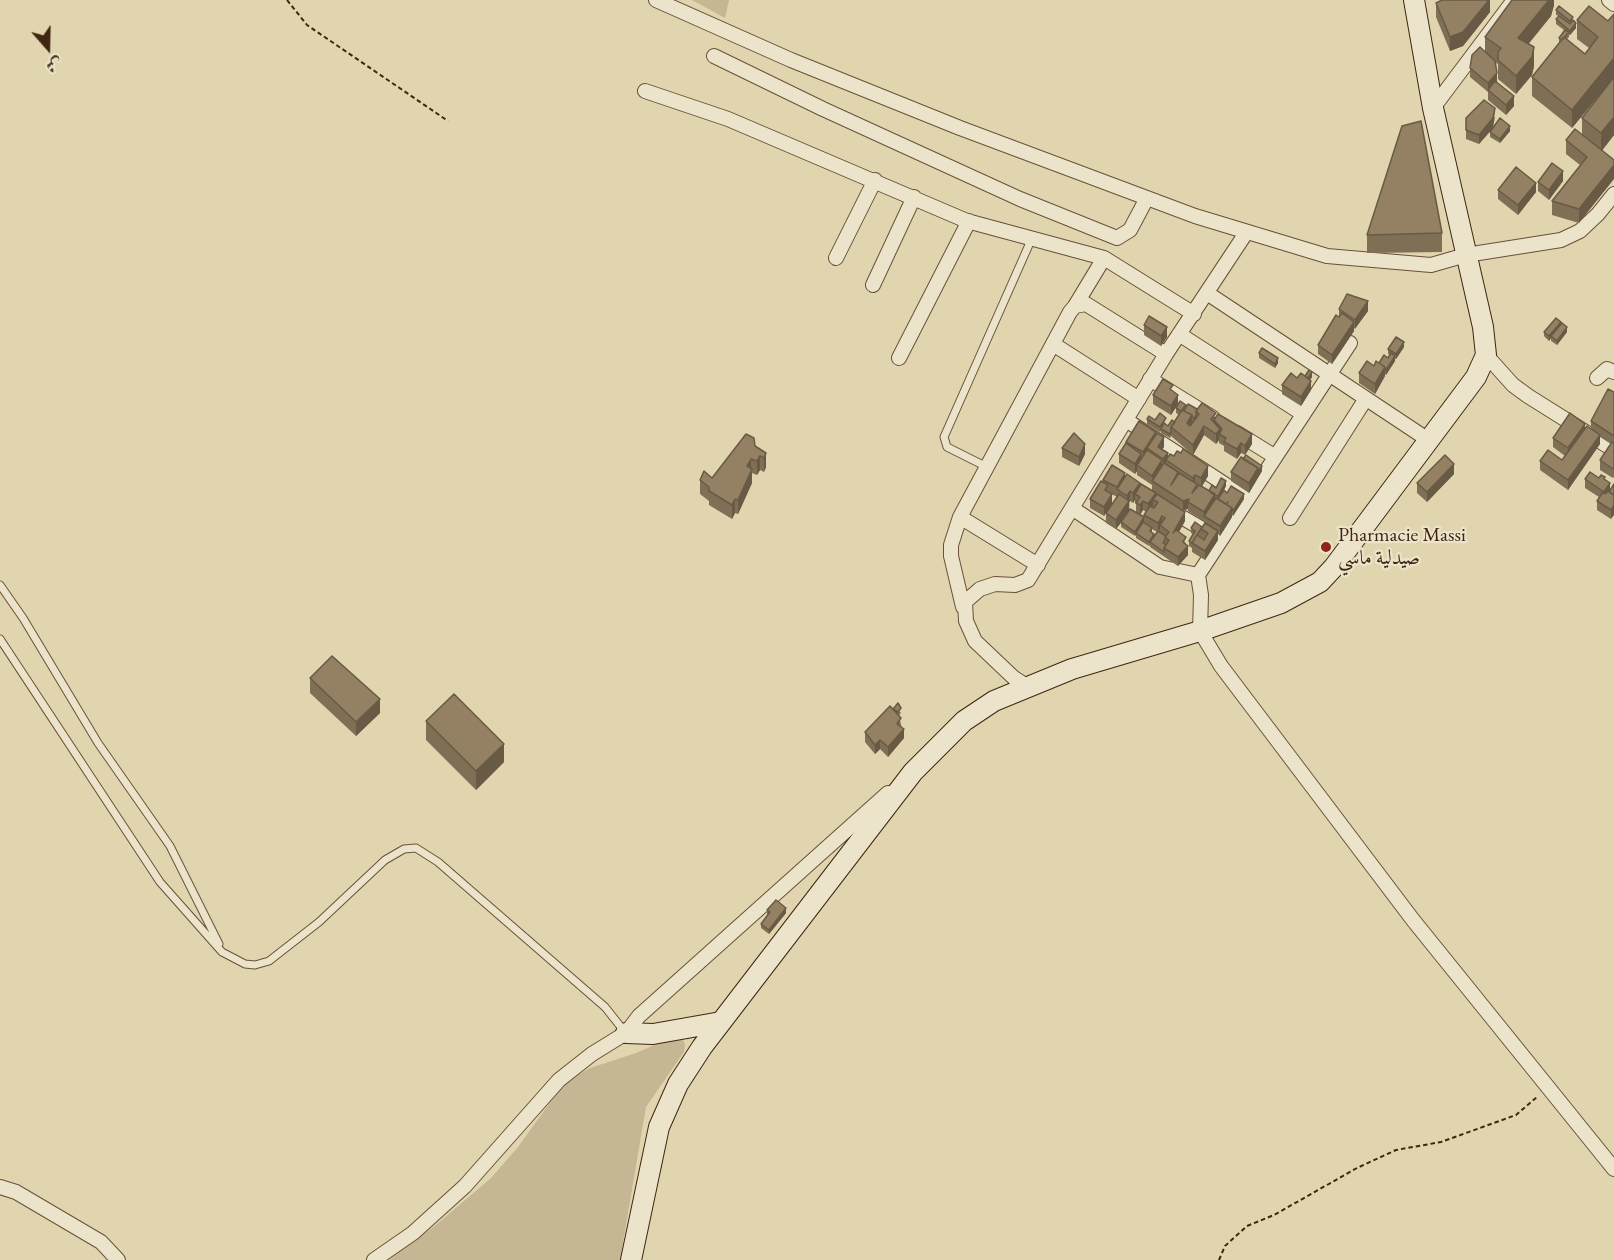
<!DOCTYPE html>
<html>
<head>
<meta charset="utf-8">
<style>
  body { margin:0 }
  #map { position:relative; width:1614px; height:1260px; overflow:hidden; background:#e0d5ae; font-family:"EB Garamond",Amiri,serif }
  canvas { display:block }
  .north { position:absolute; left:18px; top:18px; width:60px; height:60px; -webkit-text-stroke:4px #ebe4ca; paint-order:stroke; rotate:160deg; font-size:16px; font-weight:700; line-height:24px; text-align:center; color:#412512 }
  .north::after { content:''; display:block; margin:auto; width:21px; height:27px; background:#412512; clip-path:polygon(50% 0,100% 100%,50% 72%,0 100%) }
</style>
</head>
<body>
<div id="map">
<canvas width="1614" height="1260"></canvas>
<div class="north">ش</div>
</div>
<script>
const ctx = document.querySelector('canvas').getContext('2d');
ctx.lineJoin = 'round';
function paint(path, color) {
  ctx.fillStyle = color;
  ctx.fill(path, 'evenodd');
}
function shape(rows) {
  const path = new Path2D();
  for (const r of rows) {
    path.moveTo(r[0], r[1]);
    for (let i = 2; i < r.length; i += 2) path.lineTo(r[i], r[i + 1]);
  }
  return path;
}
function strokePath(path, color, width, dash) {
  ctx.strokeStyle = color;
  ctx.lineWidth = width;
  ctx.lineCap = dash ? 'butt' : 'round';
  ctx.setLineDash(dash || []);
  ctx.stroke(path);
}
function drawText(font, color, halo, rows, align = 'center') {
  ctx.font = font + ' "EB Garamond",Amiri,serif';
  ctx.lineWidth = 4.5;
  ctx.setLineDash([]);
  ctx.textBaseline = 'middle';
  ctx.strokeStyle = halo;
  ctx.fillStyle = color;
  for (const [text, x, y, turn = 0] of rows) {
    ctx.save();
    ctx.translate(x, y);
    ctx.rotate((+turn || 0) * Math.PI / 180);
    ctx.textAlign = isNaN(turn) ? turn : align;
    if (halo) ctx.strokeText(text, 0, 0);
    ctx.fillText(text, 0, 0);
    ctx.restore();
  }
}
paint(shape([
  [692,0,729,0,725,18],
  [675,1036,682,1038,685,1044,684,1052,646,1107,620,1260,389,1260,437,1224,491,1178,518,1147,564,1083,590,1068,636,1053]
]), '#c5b793');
const lane = shape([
  [987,467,947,447,944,437,1032,238],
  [0,585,23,618,98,743,170,846,219,944],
  [0,639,160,882,222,952,245,964,255,965,269,961,319,922,385,860,404,849,416,848,438,862,605,1007,624,1031]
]);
const street = shape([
  [656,0,791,60,960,128,1195,216,1327,256,1431,265,1466,255,1561,240,1580,231,1598,214,1614,194],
  [1609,0,1614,4],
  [714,56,823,109,1020,199,1117,238,1130,230,1147,198],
  [645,91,728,119,967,221,1104,258,1194,314],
  [1433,108,1514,0],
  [836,258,875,180],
  [873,285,914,197],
  [1207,293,1430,441],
  [1075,306,1104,258],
  [1179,334,1303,414],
  [1350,343,1198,575,1201,595,1200,631,1221,666,1413,920,1614,1169],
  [1053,344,1139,399],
  [1486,355,1513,385,1528,396,1614,450],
  [899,358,969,221],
  [1597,378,1607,369,1614,372],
  [1150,379,1213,418],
  [1126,420,1246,498],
  [1237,433,1274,456],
  [1072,508,1160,567,1198,575],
  [1168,509,1209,533],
  [960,517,1038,565],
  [1290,518,1365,400],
  [963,607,951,556,951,545,960,517,1070,312,1075,306,1086,304,1166,354],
  [1028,687,1014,678,975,641,966,621,965,602,980,589,995,584,1015,585,1028,580,1166,354,1246,233],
  [0,1187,16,1192,101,1242,118,1260],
  [374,1260,413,1233,465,1186,559,1080,592,1054,626,1033,639,1016,888,793]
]);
const secondary = shape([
  [626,1033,653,1034,721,1022],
  [631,1260,659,1127,678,1084,702,1047,913,772,964,721,994,701,1072,669,1200,631,1281,603,1320,582,1334,567,1476,377,1486,355,1483,327,1433,108,1414,0]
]);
strokePath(lane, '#695139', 9);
strokePath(street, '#695139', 16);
strokePath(secondary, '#412512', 22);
strokePath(shape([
  [287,0,307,25,448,121],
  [1219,1260,1225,1246,1247,1226,1274,1215,1357,1168,1396,1150,1441,1142,1516,1115,1537,1097]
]), '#412512', 2, [4.5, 3]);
strokePath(lane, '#ebe4ca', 7);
strokePath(street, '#ebe4ca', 14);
strokePath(secondary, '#ebe4ca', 20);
paint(shape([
  [1490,0,1490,12,1463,46,1450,51,1436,17,1436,3],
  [1554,0,1554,5,1551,16,1528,44,1534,66,1532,75,1516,94,1498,79,1498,64,1496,63,1497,82,1514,106,1506,115,1488,100,1488,92,1470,77,1470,68,1485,51,1485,37],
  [1556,10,1573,20,1576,28,1570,35,1569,35,1569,37,1567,39,1585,54,1589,48,1577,39,1577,20,1608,21,1614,135,1602,151,1579,223,1552,215,1552,201,1580,165,1566,154,1566,140,1582,135,1582,118,1611,81,1572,128,1532,96,1532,77,1559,43,1559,38,1564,30,1556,24,1556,19,1559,16,1556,15],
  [1495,117,1493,128,1479,144,1466,139,1466,118],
  [1510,131,1500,143,1490,137,1490,132],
  [1563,181,1549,200,1538,191,1538,182],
  [1498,190,1536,192,1518,215,1498,199],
  [1442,233,1442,252,1367,253,1367,235],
  [1339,309,1368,311,1354,329,1354,331,1332,364,1318,354,1318,345,1339,317],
  [1144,325,1167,337,1161,346,1144,335],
  [1561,325,1567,332,1557,345,1551,341,1551,338,1549,341,1544,336,1544,332],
  [1404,347,1396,359,1395,359,1395,361,1386,375,1385,374,1385,376,1375,394,1359,383,1359,373,1379,363,1388,358,1390,355,1388,354,1388,349],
  [1259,353,1278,363,1275,368,1259,358],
  [1305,376,1312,377,1310,380,1311,390,1301,406,1282,394,1282,385],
  [1173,391,1178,404,1171,415,1153,404,1153,395],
  [1614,392,1614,477,1613,478,1600,470,1600,460,1611,444,1600,437,1600,444,1568,490,1540,470,1540,461,1562,460,1565,456,1553,447,1553,438,1585,428,1591,428,1591,421],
  [1186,407,1216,417,1252,444,1245,455,1241,453,1237,459,1224,451,1224,446,1219,443,1219,440,1216,444,1204,435,1193,455,1171,436,1170,438,1161,433,1161,431,1160,432,1147,424,1147,419,1155,420,1166,423,1165,424,1168,426,1175,422,1179,415,1176,413,1176,408],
  [1156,435,1164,447,1162,449,1168,457,1208,476,1202,486,1209,491,1216,488,1226,486,1224,490,1227,493,1244,499,1233,516,1232,515,1232,517,1220,536,1218,534,1218,540,1205,560,1192,552,1192,548,1189,546,1189,541,1193,534,1191,533,1191,528,1202,527,1204,524,1204,520,1204,521,1188,511,1188,509,1183,510,1164,498,1185,521,1179,532,1186,544,1188,555,1178,566,1150,547,1150,545,1149,546,1136,538,1136,534,1135,536,1121,527,1121,523,1116,529,1106,523,1106,513,1117,497,1108,492,1112,504,1104,516,1090,508,1090,499,1103,482,1103,480,1125,477,1140,486,1152,491,1152,485,1137,475,1137,471,1135,474,1119,463,1119,454,1126,443,1126,442],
  [1135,500,1135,503,1136,504,1136,512,1140,515,1143,510,1146,512,1144,515,1144,523,1129,510,1129,502,1130,501,1133,503],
  [1152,529,1157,532,1154,537,1152,533],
  [755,446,766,453,766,467,764,472,760,470,757,475,752,473,752,483,738,514,735,513,732,519,709,505,709,501,700,494,700,480,712,478],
  [1062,448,1085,454,1079,466,1062,457],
  [1262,471,1249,493,1231,481,1231,472],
  [1454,474,1427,502,1417,493,1417,483],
  [1599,478,1605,480,1610,490,1614,484,1611,519,1597,510,1597,501,1599,497,1585,488,1585,479],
  [310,678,380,713,356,736,310,693],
  [893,709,901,712,899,716,904,738,888,757,880,749,875,754,865,742,865,732,893,710],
  [426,721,504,762,476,790,426,740],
  [767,910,786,913,769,934,761,928,761,924,767,915]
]), '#7f6f55');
paint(shape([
  [1489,0,1490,0,1490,12,1463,46,1450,51,1450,37],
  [1549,0,1554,0,1554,5,1551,16,1518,57,1518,38],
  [1576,23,1576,28,1570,35,1570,31],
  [1534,47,1534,66,1532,75,1516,94,1516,76],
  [1614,58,1614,77,1572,128,1572,110],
  [1497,73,1497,82,1488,92,1488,83],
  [1514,96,1514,106,1506,115,1506,105],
  [1495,108,1493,128,1479,144,1479,135],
  [1614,117,1614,135,1601,151,1601,133],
  [1510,126,1510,131,1500,143,1500,139],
  [1614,165,1614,179,1579,223,1579,209],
  [1563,171,1563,181,1549,200,1549,190],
  [1536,183,1536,192,1518,215,1518,205],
  [1368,301,1368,311,1355,329,1355,320],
  [1354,322,1354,331,1332,364,1332,355],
  [1561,322,1561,327,1551,336,1551,338,1549,341,1549,336],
  [1167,327,1167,337,1161,346,1161,336],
  [1567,327,1567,332,1557,345,1557,341],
  [1404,342,1404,347,1396,359,1396,354],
  [1395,356,1395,361,1386,375,1386,370],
  [1278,358,1278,363,1275,368,1275,364],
  [1385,367,1385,376,1375,394,1375,384],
  [1312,372,1312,377,1307,384,1307,379],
  [1311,381,1311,390,1301,406,1301,397],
  [1178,395,1178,404,1171,415,1171,406],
  [1192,415,1192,425,1187,433,1187,423],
  [1585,424,1585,433,1568,457,1568,448],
  [1204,426,1204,435,1193,455,1193,445],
  [1220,429,1219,440,1216,444,1216,434],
  [1156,432,1156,442,1147,448,1147,455,1143,462,1143,452],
  [1252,434,1252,444,1245,455,1245,446],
  [1600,435,1600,444,1568,490,1568,480],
  [1164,437,1164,447,1158,456,1158,447],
  [1241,443,1241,453,1237,459,1237,449],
  [1085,444,1085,454,1079,466,1079,457],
  [766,453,766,467,764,472,764,458],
  [1168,453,1168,461,1166,460,1166,465,1163,468,1163,459],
  [1141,454,1141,463,1137,465,1137,471,1135,474,1135,464],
  [760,456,760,470,757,475,757,461],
  [751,459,751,472,752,469,752,483,738,514,738,500,747,466],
  [1162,460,1162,470,1152,482,1152,476],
  [1454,464,1454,474,1427,502,1427,492],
  [1208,466,1208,476,1201,488,1201,478],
  [1262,466,1262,471,1249,493,1249,483,1258,468],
  [1125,473,1125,482,1117,489,1117,497,1117,487],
  [1195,475,1195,484,1193,487,1193,478],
  [1226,481,1226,486,1218,501,1218,496],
  [1140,483,1140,493,1135,494,1135,500,1133,503,1133,493],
  [1610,483,1610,493,1604,501,1604,492],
  [1130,491,1129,511,1116,529,1116,520,1127,505,1127,496],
  [1156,493,1156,501,1153,500,1153,506,1148,514,1148,504],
  [1112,494,1112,504,1104,516,1104,507],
  [1215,494,1215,504,1204,516,1204,521,1204,512],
  [1244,494,1244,499,1233,516,1233,511],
  [735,499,735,513,732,519,732,505],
  [1189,499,1188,502,1188,509,1183,510,1183,501],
  [1143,501,1143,510,1140,515,1140,505],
  [1614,505,1614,515,1611,519,1611,510],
  [1232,508,1232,517,1220,536,1220,526],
  [1185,512,1185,521,1173,542,1173,533],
  [1162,516,1162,526,1160,525,1160,529,1158,532,1158,523],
  [1144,517,1144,522,1135,536,1135,532],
  [1218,531,1218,540,1205,560,1205,551],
  [1188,546,1188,555,1178,566,1178,557],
  [380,699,380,713,356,736,356,722],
  [904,729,904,738,888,757,888,747],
  [880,740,880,749,875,754,875,745],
  [504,744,504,762,476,790,476,771],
  [786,908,786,913,769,934,769,930]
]), '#685a45');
const building = shape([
  [1442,0,1489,0,1463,32,1450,37,1436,3,1442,0],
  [1512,0,1549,0,1518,38,1534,47,1532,57,1516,76,1498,60,1498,52,1501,48,1485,37,1512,0],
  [1559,6,1573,17,1570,21,1556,10,1559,6],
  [1589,6,1608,21,1614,14,1614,58,1572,110,1532,77,1564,37,1585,54,1598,37,1577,20,1589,6],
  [1559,16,1570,24,1573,20,1576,23,1570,31,1556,19,1559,16],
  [1565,30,1569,32,1562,40,1559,38,1565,30],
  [1480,47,1495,61,1497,73,1488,83,1470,68,1472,55,1480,47],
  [1614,77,1614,117,1601,133,1582,118,1614,77],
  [1495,81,1514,96,1506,105,1488,90,1495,81],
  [1484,100,1495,108,1493,118,1479,135,1466,130,1466,118,1484,100],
  [1500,118,1510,126,1500,139,1490,132,1500,118],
  [1421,121,1442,233,1367,235,1402,126,1421,121],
  [1575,129,1614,160,1614,165,1579,209,1552,201,1587,157,1566,140,1575,129],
  [1552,163,1563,171,1549,190,1538,182,1552,163],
  [1516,167,1536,183,1518,205,1498,190,1516,167],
  [1347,294,1368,301,1355,320,1339,309,1347,294],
  [1342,313,1354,322,1332,355,1318,345,1336,315,1339,317,1342,313],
  [1149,316,1167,327,1161,336,1144,325,1149,316],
  [1556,318,1561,322,1549,336,1544,332,1556,318],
  [1562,323,1567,327,1557,341,1551,336,1562,323],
  [1396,337,1404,342,1396,354,1388,349,1396,337],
  [1262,348,1278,358,1275,364,1259,353,1262,348],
  [1391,353,1395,356,1386,370,1385,370,1385,367,1379,363,1384,355,1388,358,1391,353],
  [1367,361,1374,366,1376,361,1385,367,1375,384,1359,373,1367,361],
  [1309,370,1312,372,1308,378,1305,376,1309,370],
  [1291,373,1297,378,1301,373,1311,381,1301,397,1282,385,1291,373],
  [1163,379,1173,385,1170,389,1178,395,1171,406,1153,395,1163,379],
  [1608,389,1614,392,1614,436,1591,421,1608,389],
  [1180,401,1186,405,1181,411,1176,408,1180,401],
  [1202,403,1216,413,1211,419,1220,429,1216,434,1204,426,1193,445,1171,427,1182,410,1192,415,1187,423,1190,426,1199,414,1196,411,1202,403],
  [1188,404,1197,409,1196,411,1196,416,1194,418,1192,417,1192,415,1184,411,1188,404],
  [1160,413,1166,418,1160,427,1147,419,1149,416,1155,420,1160,413],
  [1570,413,1585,424,1568,448,1553,438,1570,413],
  [1218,414,1252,434,1245,446,1241,443,1237,449,1224,442,1226,438,1219,434,1222,429,1214,420,1218,414],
  [1172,420,1175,422,1171,427,1171,432,1170,434,1161,429,1164,423,1168,426,1172,420],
  [1139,421,1156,432,1143,452,1126,442,1139,421],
  [1587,426,1600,435,1568,480,1540,461,1548,450,1562,460,1587,426],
  [1074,433,1085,444,1079,457,1062,448,1074,433],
  [1157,433,1164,437,1158,447,1168,453,1163,459,1147,448,1157,433],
  [746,434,754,438,755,446,766,453,764,458,760,456,757,461,751,459,747,466,752,469,738,500,735,499,732,505,709,491,709,487,700,480,704,471,712,478,746,434],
  [1612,442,1614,443,1614,467,1613,469,1600,460,1612,442],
  [1126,443,1141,454,1135,464,1119,454,1126,443],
  [1183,449,1208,466,1201,478,1195,475,1193,478,1166,460,1170,454,1174,456,1177,451,1181,453,1183,449],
  [1147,450,1162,460,1152,476,1137,465,1147,450],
  [1246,455,1262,466,1258,472,1258,468,1243,459,1246,455],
  [1445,455,1454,464,1427,492,1417,483,1445,455],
  [1241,457,1258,468,1249,483,1231,472,1241,457],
  [1164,463,1178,472,1171,485,1179,473,1197,484,1192,493,1199,485,1215,494,1204,512,1188,502,1189,499,1183,501,1152,481,1164,463],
  [1112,465,1125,473,1117,487,1103,480,1112,465],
  [1590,472,1599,478,1601,475,1605,477,1604,479,1610,483,1604,492,1585,479,1590,472],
  [1127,474,1140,483,1133,493,1130,491,1127,496,1117,489,1127,474],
  [1221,478,1226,481,1218,496,1214,495,1209,491,1212,485,1216,488,1221,478],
  [1101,481,1108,485,1105,490,1112,494,1104,507,1090,499,1101,481],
  [1141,484,1156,493,1148,504,1143,501,1140,505,1136,503,1140,497,1135,494,1141,484],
  [1614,484,1614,495,1609,492,1614,484],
  [1231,486,1244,494,1233,511,1232,508,1226,504,1228,502,1226,504,1218,499,1224,490,1227,493,1231,486],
  [1608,491,1614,495,1614,505,1611,510,1597,501,1603,492,1605,494,1608,491],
  [1119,494,1129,501,1116,520,1106,513,1119,494],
  [1157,494,1185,512,1173,533,1176,530,1186,537,1183,542,1188,546,1178,557,1164,548,1169,540,1165,537,1169,532,1160,525,1165,518,1162,516,1158,523,1144,515,1150,506,1154,508,1158,502,1153,500,1157,494],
  [1216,498,1232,508,1220,526,1204,516,1216,498],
  [1130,509,1144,517,1135,532,1121,522,1130,509],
  [1143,522,1152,528,1150,531,1154,534,1149,542,1136,533,1143,522],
  [1195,522,1202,527,1192,543,1189,541,1195,531,1191,528,1195,522],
  [1205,523,1218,531,1205,551,1192,543,1197,535,1204,540,1208,533,1201,529,1205,523],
  [1158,531,1166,536,1165,539,1163,543,1166,545,1164,548,1164,552,1150,542,1158,531],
  [332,656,380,699,356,722,310,678,332,656],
  [454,694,504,744,476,771,426,721,454,694],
  [898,703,901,708,898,712,893,709,898,703],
  [890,706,901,718,897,724,904,729,888,747,880,740,875,745,865,732,890,706],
  [776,900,786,908,769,930,761,924,770,912,767,910,776,900]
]);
paint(building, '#948163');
strokePath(building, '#685a45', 1.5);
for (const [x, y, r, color] of [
  [1326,547,6,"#8f2418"]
]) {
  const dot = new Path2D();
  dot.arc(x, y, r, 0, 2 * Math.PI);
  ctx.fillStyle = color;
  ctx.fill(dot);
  strokePath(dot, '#ebe4ca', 2);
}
drawText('20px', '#412512', '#ebe4ca', [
  ["Pharmacie Massi",1338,536],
  ["صيدلية ماسي",1338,559]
], 'left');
</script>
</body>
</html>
